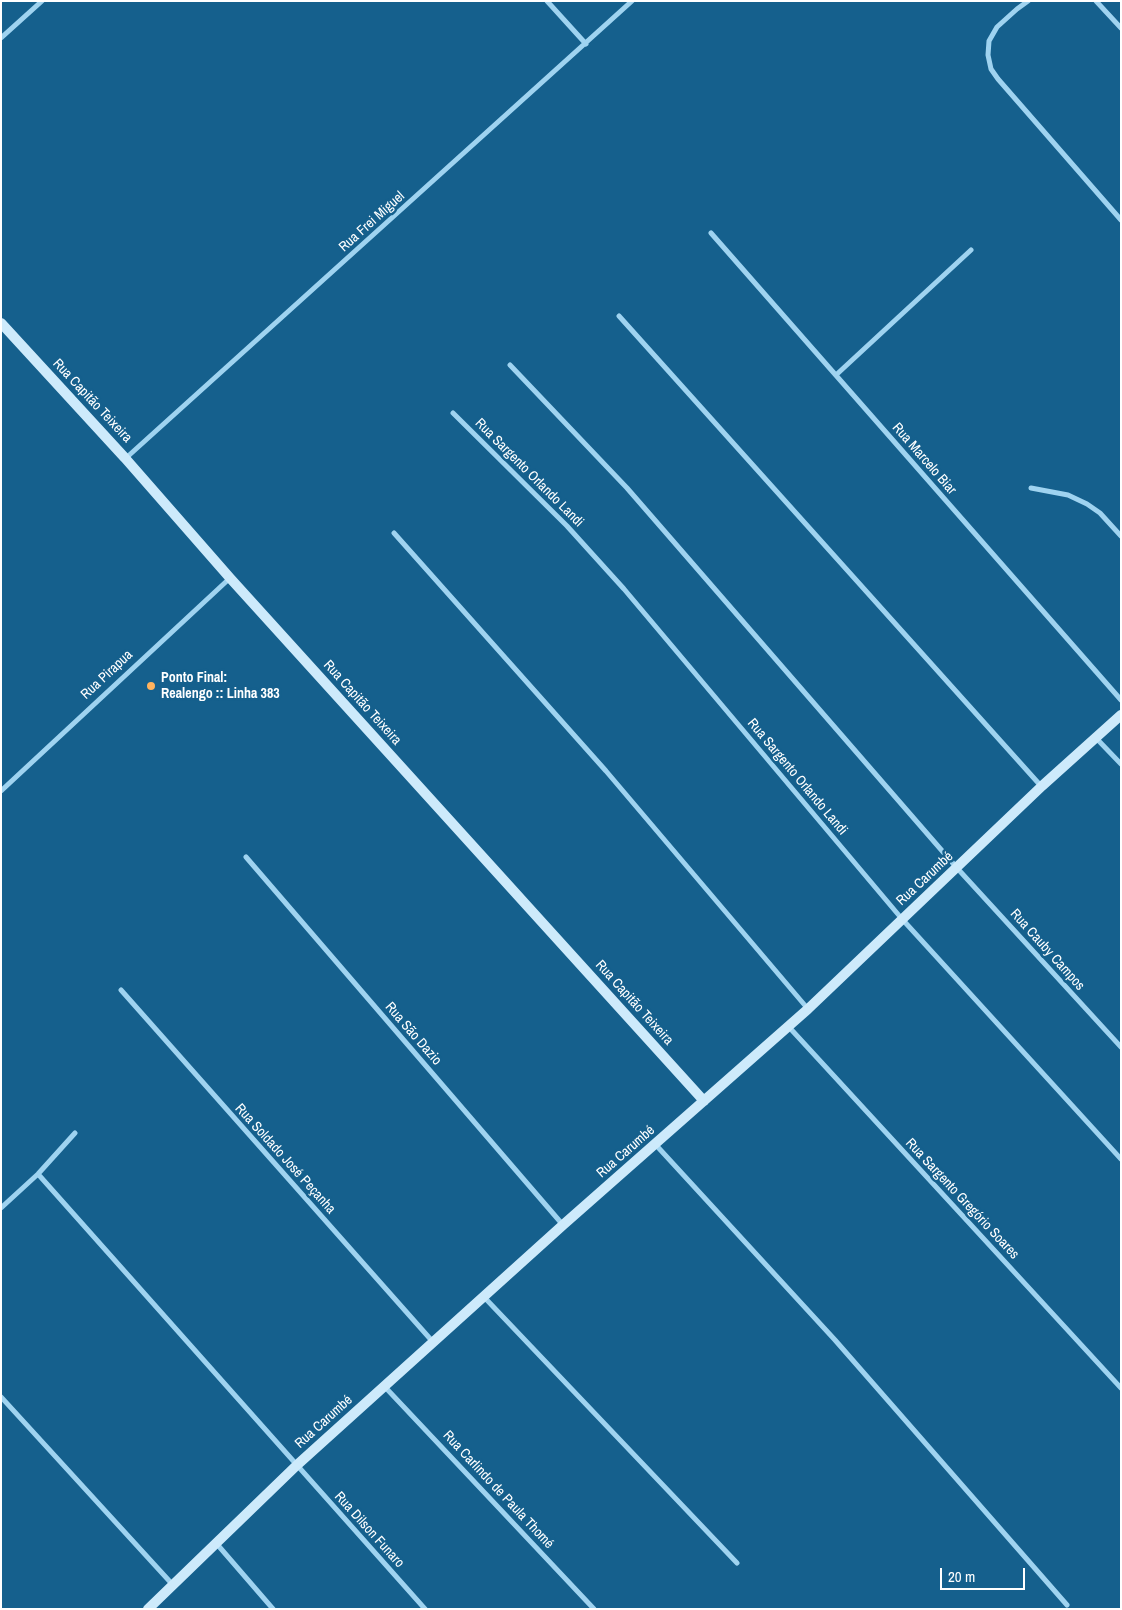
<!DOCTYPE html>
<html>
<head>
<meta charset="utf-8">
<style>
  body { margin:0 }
  #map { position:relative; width:1122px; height:1610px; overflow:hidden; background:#15608d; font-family:"Archivo Narrow",sans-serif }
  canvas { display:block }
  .frame { position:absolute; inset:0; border:2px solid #fff; pointer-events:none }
  .scale { position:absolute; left:940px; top:1568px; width:85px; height:22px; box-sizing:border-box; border:2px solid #fff; border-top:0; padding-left:6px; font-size:15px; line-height:18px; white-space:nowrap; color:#fff; -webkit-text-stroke:4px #15608d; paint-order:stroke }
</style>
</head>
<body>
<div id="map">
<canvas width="1122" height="1610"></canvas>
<div class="frame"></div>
<div class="scale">20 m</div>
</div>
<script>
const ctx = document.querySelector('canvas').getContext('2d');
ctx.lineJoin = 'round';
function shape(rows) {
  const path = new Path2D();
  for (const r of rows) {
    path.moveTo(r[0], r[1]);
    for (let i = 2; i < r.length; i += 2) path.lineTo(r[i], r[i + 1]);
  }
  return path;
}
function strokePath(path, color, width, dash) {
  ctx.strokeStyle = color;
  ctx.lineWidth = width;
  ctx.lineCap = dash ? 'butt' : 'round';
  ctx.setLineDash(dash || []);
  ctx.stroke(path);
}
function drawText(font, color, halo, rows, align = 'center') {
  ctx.font = font + ' "Archivo Narrow",sans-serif';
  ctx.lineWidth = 5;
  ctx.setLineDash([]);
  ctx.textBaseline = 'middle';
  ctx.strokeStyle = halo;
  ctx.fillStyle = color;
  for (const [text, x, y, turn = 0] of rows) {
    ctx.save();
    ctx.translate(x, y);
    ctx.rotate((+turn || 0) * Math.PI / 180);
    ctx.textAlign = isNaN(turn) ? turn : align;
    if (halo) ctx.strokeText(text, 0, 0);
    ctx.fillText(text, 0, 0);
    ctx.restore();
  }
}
strokePath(shape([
  [547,1,586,44],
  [1028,1,1017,9,997,27,989,41,988,55,991,69,998,79,1121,220],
  [1096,1,1121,28],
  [1,38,42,1],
  [711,233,1121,700],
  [619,316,1041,786],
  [510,365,627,488,957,868,1121,1047],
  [836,375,971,250],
  [453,413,567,526,624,589,902,919,1121,1159],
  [126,458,632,1],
  [1031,488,1068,495,1087,504,1100,513,1121,536],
  [394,533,606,771,808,1009],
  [1096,738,1121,764],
  [1,791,230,578],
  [246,857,563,1225],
  [121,990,433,1342],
  [788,1026,1121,1388],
  [655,1144,835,1340,1067,1605],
  [38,1174,425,1609],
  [1,1208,38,1174,75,1133],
  [484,1297,737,1563],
  [385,1387,594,1609],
  [1,1397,173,1585],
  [216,1543,273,1609]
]), '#9fd3f0', 5);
strokePath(shape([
  [1,323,125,458,230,578,704,1101],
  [148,1609,297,1465,563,1225,808,1009,1042,786,1121,715]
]), '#cdeafb', 10);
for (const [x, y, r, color] of [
  [151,686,5,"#ffb35e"]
]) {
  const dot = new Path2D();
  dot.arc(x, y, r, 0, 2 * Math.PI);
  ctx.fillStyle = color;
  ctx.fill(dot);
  strokePath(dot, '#15608d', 2);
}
drawText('14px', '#fff', '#15608d', [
  ["Rua Frei Miguel",372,222,-42],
  ["Rua Capitão Teixeira",92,401,47],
  ["Rua Marcelo Biar",924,459,49],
  ["Rua Sargento Orlando Landi",529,473,45],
  ["Rua Pirapua",107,675,-43],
  ["Rua Capitão Teixeira",362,703,48],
  ["Rua Sargento Orlando Landi",797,777,50],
  ["Rua Carumbé",925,879,-43],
  ["Rua Cauby Campos",1047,950,48],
  ["Rua Capitão Teixeira",634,1003,48],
  ["Rua São Dazio",413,1034,49],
  ["Rua Carumbé",626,1152,-41],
  ["Rua Soldado José Peçanha",285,1159,48],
  ["Rua Sargento Gregório Soares",962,1199,47],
  ["Rua Carumbé",324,1422,-42],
  ["Rua Carlindo de Paula Thomé",498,1490,47],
  ["Rua Dilson Funaro",369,1530,48]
]);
drawText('bold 14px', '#fff', '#15608d', [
  ["Ponto Final:",161,678],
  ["Realengo :: Linha 383",161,694]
], 'left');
</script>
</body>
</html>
